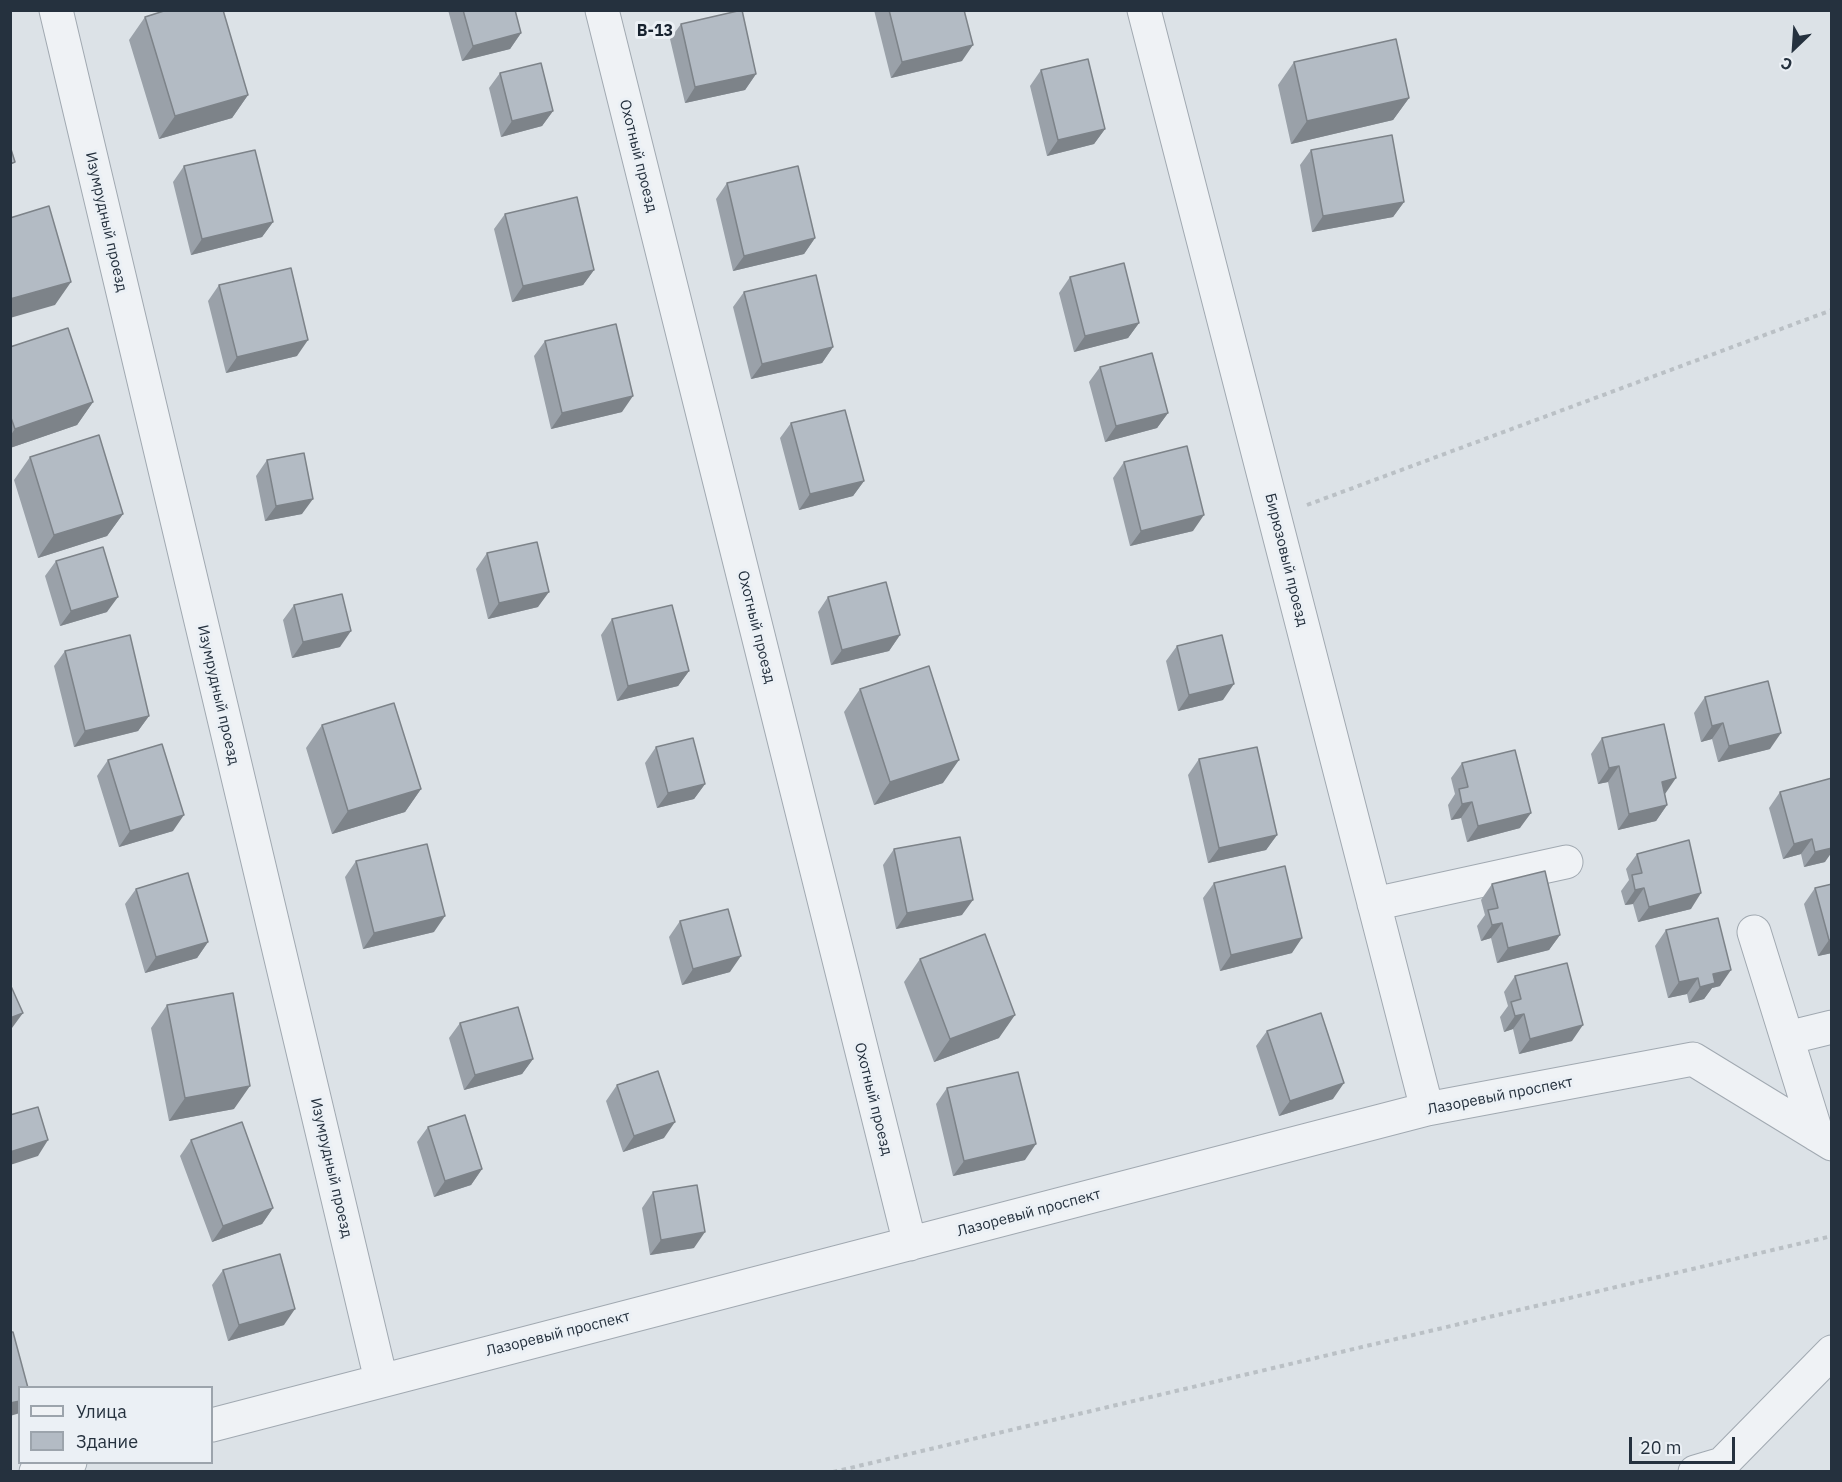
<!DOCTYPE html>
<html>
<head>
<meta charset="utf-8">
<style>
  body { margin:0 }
  #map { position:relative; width:1842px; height:1482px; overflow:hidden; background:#dce2e7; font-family:"IBM Plex Sans",sans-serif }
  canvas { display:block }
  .frame { position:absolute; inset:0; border:12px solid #25313e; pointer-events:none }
  .legend { position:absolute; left:18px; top:1386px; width:195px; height:78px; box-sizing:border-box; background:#ebf0f5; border:2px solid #9ca4ac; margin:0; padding:8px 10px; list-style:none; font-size:18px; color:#25313e }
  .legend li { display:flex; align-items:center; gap:12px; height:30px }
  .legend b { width:30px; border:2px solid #9ca4ac }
  .north { position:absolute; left:1764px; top:18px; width:60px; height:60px; -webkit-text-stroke:4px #ebf0f5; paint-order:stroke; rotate:205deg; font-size:16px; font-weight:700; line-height:24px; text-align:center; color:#25313e }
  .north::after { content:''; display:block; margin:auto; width:21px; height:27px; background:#25313e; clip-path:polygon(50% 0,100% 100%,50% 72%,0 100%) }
  .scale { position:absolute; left:1629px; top:1437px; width:106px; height:27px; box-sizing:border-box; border:3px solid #25313e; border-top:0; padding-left:8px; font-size:18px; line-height:21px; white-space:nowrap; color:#25313e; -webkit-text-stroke:4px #ebf0f5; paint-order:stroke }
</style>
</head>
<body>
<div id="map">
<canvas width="1842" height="1482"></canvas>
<div class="frame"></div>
<ul class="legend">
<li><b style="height:8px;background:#eff2f5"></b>Улица</li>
<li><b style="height:16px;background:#b3bbc4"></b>Здание</li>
</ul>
<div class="north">С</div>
<div class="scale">20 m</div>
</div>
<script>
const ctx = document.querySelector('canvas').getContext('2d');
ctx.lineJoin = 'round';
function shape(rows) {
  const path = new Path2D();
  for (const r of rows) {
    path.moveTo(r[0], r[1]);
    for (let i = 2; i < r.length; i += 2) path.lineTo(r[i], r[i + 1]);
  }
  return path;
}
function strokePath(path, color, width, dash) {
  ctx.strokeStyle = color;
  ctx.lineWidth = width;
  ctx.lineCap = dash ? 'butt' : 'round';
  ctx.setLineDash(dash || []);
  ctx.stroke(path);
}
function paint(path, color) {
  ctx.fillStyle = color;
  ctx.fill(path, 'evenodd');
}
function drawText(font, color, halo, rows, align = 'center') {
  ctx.font = font + ' "IBM Plex Sans",sans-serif';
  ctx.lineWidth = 6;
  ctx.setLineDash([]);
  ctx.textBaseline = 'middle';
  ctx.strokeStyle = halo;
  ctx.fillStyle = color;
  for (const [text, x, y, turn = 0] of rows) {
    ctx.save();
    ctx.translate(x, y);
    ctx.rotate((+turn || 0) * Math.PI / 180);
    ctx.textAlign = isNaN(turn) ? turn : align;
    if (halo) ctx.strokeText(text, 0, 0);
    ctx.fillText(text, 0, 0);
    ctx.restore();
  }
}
const minor = shape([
  [56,10,381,1380],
  [602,10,910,1244],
  [1144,10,1427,1109],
  [1374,904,1566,862],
  [1754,932,1817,1135],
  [1787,1038,1832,1027],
  [212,1425,1427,1109,1693,1059,1832,1144],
  [36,1472,70,1462],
  [1695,1472,1722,1464,1832,1352]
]);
strokePath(minor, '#a1a9b1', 35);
strokePath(shape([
  [1307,505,1832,310],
  [833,1472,1832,1236]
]), '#bac0c5', 4, [4.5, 4.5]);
strokePath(minor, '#eff2f5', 33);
paint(shape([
  [448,10,515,10,521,33,510,49,462,61],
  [874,10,964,10,962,61,891,78],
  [145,17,248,95,232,118,159,139,129,40],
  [681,24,756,74,745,90,685,103,670,39],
  [1294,62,1409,98,1393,120,1291,144,1278,85],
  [1041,70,1105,129,1094,144,1047,156,1030,86],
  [500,73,553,111,542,126,501,137,489,88],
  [1311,150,1404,202,1393,217,1312,232,1300,165],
  [184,166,273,222,262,237,191,255,173,182],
  [727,183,815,238,804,254,733,271,716,199],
  [505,214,594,270,583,285,512,302,494,229],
  [1070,277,1139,323,1128,338,1074,352,1059,293],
  [219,285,297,356,226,373,208,301],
  [744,292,833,347,822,363,751,379,733,307],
  [545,341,622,412,551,429,534,356],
  [10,347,93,402,77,425,10,448],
  [1100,367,1168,413,1157,428,1105,442,1089,382],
  [791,423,864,481,853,496,799,510,780,438],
  [30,457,123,514,107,536,38,558,14,480],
  [267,460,302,514,265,521,256,476],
  [1124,462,1193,531,1130,546,1113,478],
  [487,553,538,607,488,619,476,569],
  [56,561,107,612,60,626,45,576],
  [828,597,900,635,889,651,831,665,818,612],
  [294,605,340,647,292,658,283,620],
  [612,619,689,671,678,686,617,701,601,635],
  [1177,646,1223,700,1178,711,1166,661],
  [65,651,149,716,138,731,74,747,54,666],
  [860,689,943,783,874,805,844,712],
  [1705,697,1770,749,1718,762,1712,739,1701,742,1694,713],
  [322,725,421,789,405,812,332,834,306,748],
  [1602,738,1665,794,1667,805,1656,821,1618,830,1608,782,1598,784,1591,754],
  [656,747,705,784,694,799,657,808,645,763],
  [1199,759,1277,835,1266,850,1208,863,1188,775],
  [108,760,173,831,119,847,97,776],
  [1462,763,1520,828,1467,842,1461,818,1451,820,1448,805,1455,794,1451,778],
  [1832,778,1825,862,1804,867,1801,854,1783,859,1769,808,1780,792],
  [894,849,962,915,896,929,883,865],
  [1637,854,1691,909,1638,922,1633,904,1625,905,1621,891,1629,880,1626,869],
  [356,861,434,932,363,949,345,877],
  [1214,883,1292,953,1220,971,1203,898],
  [1492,884,1560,935,1549,950,1497,963,1491,938,1481,941,1477,926,1485,915,1481,900],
  [1832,884,1832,953,1818,956,1804,904,1815,888],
  [136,889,208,942,197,958,145,973,125,904],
  [680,921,730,972,682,985,669,937],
  [1666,930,1720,986,1712,988,1704,999,1689,1003,1687,994,1668,998,1655,946],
  [920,959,999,1038,934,1062,904,982],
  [1515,976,1572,1041,1519,1054,1513,1029,1504,1032,1500,1017,1508,1006,1504,992],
  [167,1005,234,1109,169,1121,151,1028],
  [460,1023,533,1059,522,1074,464,1090,449,1038],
  [1267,1031,1333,1099,1279,1116,1256,1046],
  [617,1085,664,1138,623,1152,606,1101],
  [947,1088,1025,1160,953,1176,936,1104],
  [428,1127,482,1169,471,1185,434,1197,417,1142],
  [191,1140,273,1208,262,1224,212,1242,180,1156],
  [653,1192,694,1248,650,1255,642,1208],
  [223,1270,284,1325,228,1341,212,1285]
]), '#9aa1a9');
paint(shape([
  [521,33,510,49,462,61,473,46],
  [973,45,962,61,891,78,902,62],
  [756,74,745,90,685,103,695,87],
  [248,95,232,118,159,139,175,116],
  [1409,98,1393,120,1291,144,1307,121],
  [553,111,542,126,501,137,512,121],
  [1105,129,1094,144,1047,156,1058,140],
  [1404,202,1393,217,1312,232,1323,216],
  [273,222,262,237,191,255,202,239],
  [815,238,804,254,733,271,744,256],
  [594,270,583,285,512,302,523,286],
  [71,282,55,305,10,318,10,299],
  [1139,323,1128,338,1074,352,1085,336],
  [308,340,297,356,226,373,237,357],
  [833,347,822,363,751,379,762,364],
  [633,396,622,412,551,429,562,413],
  [93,402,77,425,10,448,10,436,15,429],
  [1168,413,1157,428,1105,442,1116,426],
  [864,481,853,496,799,510,810,494],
  [313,499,302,514,265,521,276,506],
  [123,514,107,536,38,558,54,535],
  [1204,515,1193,531,1130,546,1141,531],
  [549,592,538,607,488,619,499,603],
  [118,597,107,612,60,626,71,611],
  [351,631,340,647,292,658,303,642],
  [900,635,889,651,831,665,842,650],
  [689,671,678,686,617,701,628,686],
  [1234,684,1223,700,1178,711,1189,695],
  [149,716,138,731,74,747,85,731],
  [1723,723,1712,739,1701,742,1712,726],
  [1781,733,1770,749,1718,762,1729,746],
  [959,760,943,783,874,805,890,782],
  [1619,766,1608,782,1598,784,1609,768],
  [1676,778,1665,794,1651,798,1662,782],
  [705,784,694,799,657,808,668,793],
  [421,789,405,812,332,834,348,811],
  [1472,802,1461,818,1451,820,1462,804],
  [1667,805,1656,821,1618,830,1629,814],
  [1531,813,1520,828,1467,842,1478,826],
  [184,815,173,831,119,847,130,831],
  [1277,835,1266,850,1208,863,1219,848],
  [1812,839,1801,854,1783,859,1794,844],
  [1832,848,1832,852,1825,862,1804,867,1815,852],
  [1644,888,1633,904,1625,905,1635,890],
  [1701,893,1691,909,1638,922,1649,907],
  [973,900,962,915,896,929,907,913],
  [445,916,434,932,363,949,374,933],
  [1502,923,1491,938,1481,941,1492,925],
  [1560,935,1549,950,1497,963,1508,948],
  [1302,938,1292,953,1220,971,1231,955],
  [1829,940,1832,940,1832,953,1818,956],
  [208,942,197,958,145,973,156,957],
  [741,956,730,972,682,985,693,969],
  [1731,970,1720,986,1712,988,1704,999,1689,1003,1700,987,1713,974],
  [1698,978,1687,994,1668,998,1679,982],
  [23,1013,12,1028,10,1029,10,1018],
  [1524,1014,1513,1029,1504,1032,1515,1016],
  [1015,1015,999,1038,934,1062,950,1039],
  [1583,1025,1572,1041,1519,1054,1530,1039],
  [533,1059,522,1074,464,1090,475,1075],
  [1344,1083,1333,1099,1279,1116,1290,1101],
  [250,1086,234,1109,169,1121,185,1098],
  [675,1122,664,1138,623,1152,634,1136],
  [48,1140,38,1156,10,1165,10,1152],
  [1036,1144,1025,1160,953,1176,964,1161],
  [482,1169,471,1185,434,1197,445,1181],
  [273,1208,262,1224,212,1242,223,1226],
  [705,1232,694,1248,650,1255,661,1240],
  [295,1309,284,1325,228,1341,239,1325],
  [20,1401,20,1413,10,1416,10,1403]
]), '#7d8389');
const building = shape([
  [167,10,223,10,248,95,175,116,145,17,167,10],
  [463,10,515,10,521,33,473,46,463,10],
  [742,10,756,74,695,87,681,24,742,10],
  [889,10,964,10,973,45,902,62,889,10],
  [1396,39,1409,98,1307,121,1294,62,1396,39],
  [1088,59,1105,129,1058,140,1041,70,1088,59],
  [541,63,553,111,512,121,500,73,541,63],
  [1392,135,1404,202,1323,216,1311,150,1392,135],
  [10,146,15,162,10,164,10,146],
  [255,150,273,222,202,239,184,166,255,150],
  [798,166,815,238,744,256,727,183,798,166],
  [577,197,594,270,523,286,505,214,577,197],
  [49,206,71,282,10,299,10,218,49,206],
  [1124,263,1139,323,1085,336,1070,277,1124,263],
  [291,268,308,340,237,357,219,285,291,268],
  [816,275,833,347,762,364,744,292,816,275],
  [616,324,633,396,562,413,545,341,616,324],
  [68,328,93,402,15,429,10,415,10,347,68,328],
  [1152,353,1168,413,1116,426,1100,367,1152,353],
  [845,410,864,481,810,494,791,423,845,410],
  [99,435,123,514,54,535,30,457,99,435],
  [1187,446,1204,515,1141,531,1124,462,1187,446],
  [304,453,313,499,276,506,267,460,304,453],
  [537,542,549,592,499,603,487,553,537,542],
  [103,547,118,597,71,611,56,561,103,547],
  [886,582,900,635,842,650,828,597,886,582],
  [342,594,351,631,303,642,294,605,342,594],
  [672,605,689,671,628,686,612,619,672,605],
  [130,635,149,716,85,731,65,651,130,635],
  [1222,635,1234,684,1189,695,1177,646,1222,635],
  [929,666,959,760,890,782,860,689,929,666],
  [1768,681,1781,733,1729,746,1723,723,1712,726,1705,697,1768,681],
  [394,703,421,789,348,811,322,725,394,703],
  [1664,724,1676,778,1662,782,1667,805,1629,814,1619,766,1609,768,1602,738,1664,724],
  [693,738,705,784,668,793,656,747,693,738],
  [162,744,184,815,130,831,108,760,162,744],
  [1257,747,1277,835,1219,848,1199,759,1257,747],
  [1515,750,1531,813,1478,826,1472,802,1462,804,1459,789,1468,787,1462,763,1515,750],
  [1832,778,1832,848,1815,852,1812,839,1794,844,1780,792,1832,778],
  [960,837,973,900,907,913,894,849,960,837],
  [1689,840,1701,893,1649,907,1644,888,1635,890,1632,875,1642,873,1637,854,1689,840],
  [427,844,445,916,374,933,356,861,427,844],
  [1285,866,1302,938,1231,955,1214,883,1285,866],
  [1545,871,1560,935,1508,948,1502,923,1492,925,1488,910,1498,908,1492,884,1545,871],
  [188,873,208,942,156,957,136,889,188,873],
  [1832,884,1832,940,1829,940,1815,888,1832,884],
  [728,909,741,956,693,969,680,921,728,909],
  [1718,918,1731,970,1713,974,1715,983,1700,987,1698,978,1679,982,1666,930,1718,918],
  [985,934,1015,1015,950,1039,920,959,985,934],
  [1567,963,1583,1025,1530,1039,1524,1014,1515,1016,1511,1002,1521,999,1515,976,1567,963],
  [10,984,23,1013,10,1018,10,984],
  [233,993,250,1086,185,1098,167,1005,233,993],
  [518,1007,533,1059,475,1075,460,1023,518,1007],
  [1321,1013,1344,1083,1290,1101,1267,1031,1321,1013],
  [658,1071,675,1122,634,1136,617,1085,658,1071],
  [1018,1072,1036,1144,964,1161,947,1088,1018,1072],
  [38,1107,48,1140,10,1152,10,1115,38,1107],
  [465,1115,482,1169,445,1181,428,1127,465,1115],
  [242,1122,273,1208,223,1226,191,1140,242,1122],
  [697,1185,705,1232,661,1240,653,1192,697,1185],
  [280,1254,295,1309,239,1325,223,1270,280,1254],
  [10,1332,13,1332,28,1388,20,1388,20,1401,10,1403,10,1332]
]);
paint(building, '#b3bbc4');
strokePath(building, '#7d8389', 1.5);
drawText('15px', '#25313e', '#ebf0f5', [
  ["Охотный проезд",638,156,76],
  ["Изумрудный проезд",106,222,77],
  ["Бирюзовый проезд",1286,560,76],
  ["Охотный проезд",756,627,76],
  ["Изумрудный проезд",218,695,77],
  ["Лазоревый проспект",1500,1096,-11],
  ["Охотный проезд",873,1099,76],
  ["Изумрудный проезд",331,1168,77],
  ["Лазоревый проспект",1029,1213,-15],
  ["Лазоревый проспект",558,1334,-14]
]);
drawText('bold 16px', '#17222f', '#ebf0f5', [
  ["В-13",655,31]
]);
</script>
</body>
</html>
